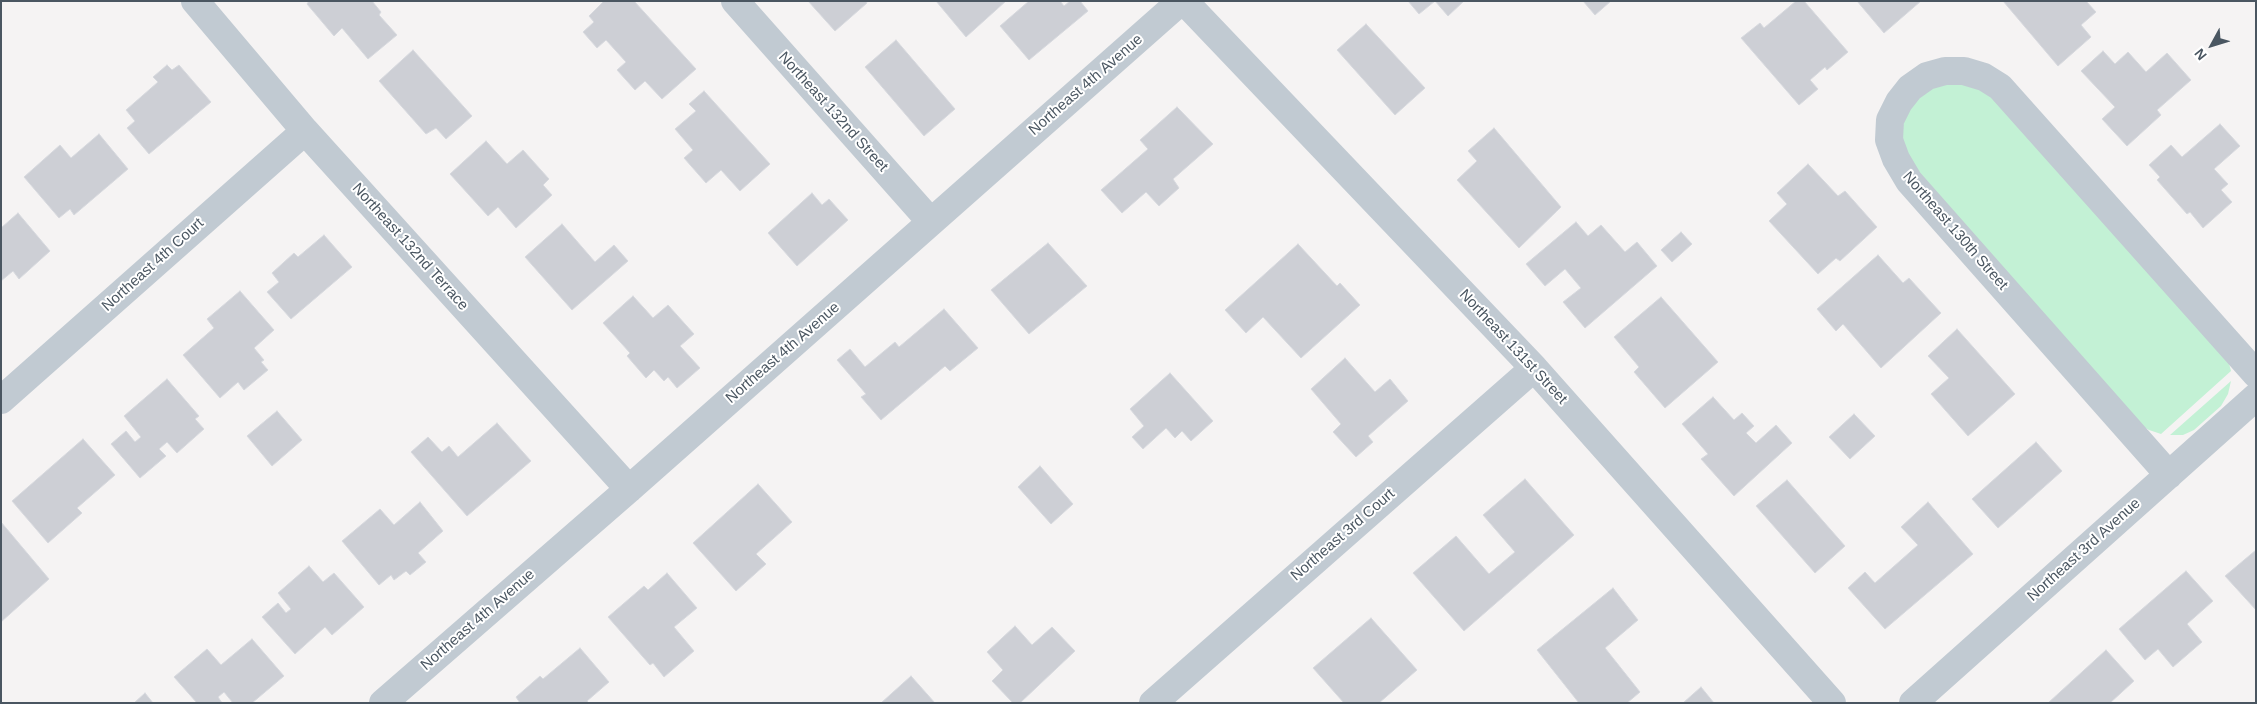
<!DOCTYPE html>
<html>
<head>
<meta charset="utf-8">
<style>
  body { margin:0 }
  #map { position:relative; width:2257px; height:704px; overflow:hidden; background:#f5f3f3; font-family:Arial,sans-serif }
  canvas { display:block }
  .frame { position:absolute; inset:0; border:2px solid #4a5661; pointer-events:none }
  .north { position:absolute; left:2187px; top:20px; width:50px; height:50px; -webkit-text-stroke:4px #fff; paint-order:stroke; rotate:231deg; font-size:14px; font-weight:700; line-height:20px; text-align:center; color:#4a5661 }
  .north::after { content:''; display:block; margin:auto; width:18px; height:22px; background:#4a5661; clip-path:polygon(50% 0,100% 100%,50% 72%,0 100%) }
</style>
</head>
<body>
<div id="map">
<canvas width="2257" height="704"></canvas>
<div class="frame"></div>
<div class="north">N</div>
</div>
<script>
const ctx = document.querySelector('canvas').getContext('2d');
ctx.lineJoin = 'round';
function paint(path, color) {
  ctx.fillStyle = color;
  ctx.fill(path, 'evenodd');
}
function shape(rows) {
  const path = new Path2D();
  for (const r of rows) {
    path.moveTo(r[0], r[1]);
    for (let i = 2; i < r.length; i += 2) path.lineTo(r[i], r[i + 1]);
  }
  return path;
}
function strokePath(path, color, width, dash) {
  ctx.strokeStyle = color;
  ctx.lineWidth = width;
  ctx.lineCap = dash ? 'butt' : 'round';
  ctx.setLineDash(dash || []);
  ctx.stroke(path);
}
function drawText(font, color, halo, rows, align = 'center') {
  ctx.font = font + ' Arial,sans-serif';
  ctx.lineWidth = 4;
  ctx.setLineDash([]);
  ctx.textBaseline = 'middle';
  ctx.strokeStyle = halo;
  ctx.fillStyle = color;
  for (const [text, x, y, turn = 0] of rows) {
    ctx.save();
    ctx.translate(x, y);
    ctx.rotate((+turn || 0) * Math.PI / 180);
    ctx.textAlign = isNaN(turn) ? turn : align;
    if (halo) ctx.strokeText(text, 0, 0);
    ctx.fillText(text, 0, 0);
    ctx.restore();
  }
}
paint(shape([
  [1954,80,1994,95,2227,356,2231,371,2161,434,2149,430,2137,423,1916,174,1901,140,1905,112,1929,87],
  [2231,381,2228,394,2221,406,2194,430,2183,435,2170,435]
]), '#c3f1d5');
const building = shape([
  [309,1,372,1,381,12,379,15,397,35,368,59,342,28,334,36,307,4,309,1],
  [604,1,634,1,696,69,662,99,645,81,635,90,617,70,626,62,606,40,597,48,583,32,594,22,589,16,604,1],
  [808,1,866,1,867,3,835,31,808,1],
  [936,1,1006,1,966,37,936,1],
  [1029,1,1060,1,1064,6,1070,1,1080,1,1088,11,1029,60,1000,26,1029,1],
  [1408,1,1464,1,1448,16,1435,1,1419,14,1408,1],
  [1583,1,1611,1,1595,15,1583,1],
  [1796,1,1804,1,1848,52,1827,70,1825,67,1810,80,1818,89,1799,105,1741,38,1760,23,1764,28,1796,1],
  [1857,1,1921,1,1884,33,1857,1],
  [2003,1,2086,1,2096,12,2081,25,2091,37,2058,66,2003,1],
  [1366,24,1425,88,1395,115,1337,50,1366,24],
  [896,40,955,109,924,136,865,67,896,40],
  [413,50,472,116,446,139,436,128,426,134,379,81,413,50],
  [2103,51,2115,64,2128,52,2146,72,2167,53,2191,80,2157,110,2161,115,2127,146,2102,119,2115,107,2081,71,2103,51],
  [167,65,172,70,179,65,211,102,149,154,127,128,135,121,126,110,158,82,153,77,167,65],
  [704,91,770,164,740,191,721,170,706,183,684,158,693,150,675,129,696,111,689,104,704,91],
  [1177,107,1213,144,1173,179,1179,188,1159,206,1146,192,1122,213,1101,190,1148,149,1140,140,1177,107],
  [2220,124,2240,146,2214,169,2228,184,2221,190,2232,202,2203,228,2190,212,2187,214,2157,180,2160,177,2149,165,2171,145,2182,157,2220,124],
  [1494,128,1561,207,1519,248,1457,180,1477,161,1468,151,1494,128],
  [99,134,128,169,74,215,70,209,59,218,24,177,60,145,71,158,99,134],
  [486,141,507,164,523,150,549,179,543,185,552,195,516,228,498,207,488,216,450,174,486,141],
  [1808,164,1838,196,1845,191,1877,227,1840,261,1836,258,1818,274,1769,221,1787,204,1777,193,1808,164],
  [812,193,822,205,829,199,848,220,797,266,768,233,812,193],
  [18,213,50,251,19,279,13,271,1,281,1,228,18,213],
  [1576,222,1588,236,1601,225,1625,252,1637,242,1657,266,1585,328,1563,302,1581,288,1565,269,1545,286,1526,264,1576,222],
  [562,224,595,262,614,245,628,261,572,310,525,257,562,224],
  [1681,232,1692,244,1672,262,1661,250,1681,232],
  [324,235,352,267,291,319,267,292,279,282,272,273,294,253,298,257,324,235],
  [1048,243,1087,286,1029,334,991,290,1048,243],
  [1298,244,1337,286,1340,283,1360,305,1301,358,1263,317,1246,333,1225,310,1298,244],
  [1878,255,1903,283,1909,278,1941,313,1881,368,1843,324,1836,331,1817,309,1878,255],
  [240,291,274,330,254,348,264,360,261,362,268,370,244,390,238,382,220,398,183,355,214,328,207,319,240,291],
  [633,296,653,318,668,305,694,334,680,346,700,368,677,388,668,377,664,381,654,370,646,378,627,356,630,353,603,323,633,296],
  [1661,297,1718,362,1665,408,1634,372,1639,367,1614,337,1661,297],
  [944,309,978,348,950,371,945,366,881,420,861,397,866,394,837,360,850,349,865,367,895,342,899,347,944,309],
  [1957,329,2015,394,1968,436,1931,394,1949,378,1928,356,1957,329],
  [1345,358,1375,392,1390,379,1408,401,1368,436,1373,442,1356,457,1333,432,1341,424,1311,389,1345,358],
  [1170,373,1213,421,1191,441,1182,431,1175,438,1166,428,1143,449,1132,437,1144,426,1130,409,1170,373],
  [167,379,199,416,195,419,204,429,177,453,167,442,159,449,166,456,140,478,111,444,126,431,135,442,141,437,124,416,167,379],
  [1713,397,1734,420,1742,413,1754,426,1746,433,1756,443,1776,425,1792,443,1734,496,1701,459,1708,454,1682,424,1713,397],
  [277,411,302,440,272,466,247,436,277,411],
  [1854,414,1875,436,1850,459,1829,437,1854,414],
  [497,423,531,461,467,516,411,452,428,437,442,452,449,446,458,457,497,423],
  [83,439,115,475,77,508,82,513,48,543,12,501,83,439],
  [2036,442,2062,471,1998,528,1972,499,2036,442],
  [1040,466,1073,504,1051,524,1018,487,1040,466],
  [1525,479,1574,535,1464,631,1413,573,1456,536,1489,574,1515,552,1483,515,1525,479],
  [1787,480,1845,546,1815,573,1756,506,1787,480],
  [758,484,792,522,756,554,766,564,736,591,693,543,758,484],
  [420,502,443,531,418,553,426,562,410,575,406,571,394,580,391,575,379,585,342,541,380,509,394,525,420,502],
  [1928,502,1973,554,1885,629,1848,588,1865,572,1875,583,1918,545,1901,527,1928,502],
  [1,522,49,579,1,622,1,522],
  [2256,550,2256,610,2225,576,2256,550],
  [309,566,323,582,334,573,364,607,332,635,325,627,295,654,262,617,278,603,286,613,291,609,278,593,309,566],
  [2186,571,2213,601,2187,624,2202,642,2173,667,2158,649,2145,660,2119,629,2186,571],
  [667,573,697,608,674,627,694,651,664,677,653,663,650,665,608,617,644,586,648,590,667,573],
  [1613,588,1638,620,1605,648,1640,692,1627,703,1579,703,1537,650,1613,588],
  [1371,618,1417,670,1379,703,1344,703,1313,668,1371,618],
  [1015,626,1032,645,1052,627,1075,651,1020,703,1013,703,992,681,1003,670,987,652,1015,626],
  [252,639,284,676,252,703,233,703,224,692,218,697,222,703,197,703,174,677,207,649,221,665,252,639],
  [580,648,609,682,587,701,589,703,520,703,516,697,540,676,543,679,580,648],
  [2106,650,2134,681,2110,703,2048,703,2106,650],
  [911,676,935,703,881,703,911,676],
  [1701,687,1714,703,1683,703,1701,687],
  [145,693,153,703,134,703,145,693]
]);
paint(building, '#cdcfd5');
strokePath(building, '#d7d9de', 1);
strokePath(shape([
  [195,1,305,131,629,489],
  [735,1,931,222],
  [1184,1,1534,368,1832,703],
  [1,400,305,131],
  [2169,475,1909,181,1896,159,1889,140,1890,120,1899,102,1910,88,1927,76,1945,71,1964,71,1984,77,2000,87,2256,374],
  [383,703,629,489,1181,1],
  [1153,703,1534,368],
  [1913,703,2256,397]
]), '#c1cad2', 28);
drawText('15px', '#4a5661', '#fff', [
  ["Northeast 4th Avenue",1086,85,-41],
  ["Northeast 132nd Street",833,112,48],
  ["Northeast 130th Street",1955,231,49],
  ["Northeast 132nd Terrace",410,247,48],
  ["Northeast 4th Court",153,265,-42],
  ["Northeast 131st Street",1513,347,47],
  ["Northeast 4th Avenue",783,353,-41],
  ["Northeast 3rd Court",1343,535,-41],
  ["Northeast 3rd Avenue",2084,550,-42],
  ["Northeast 4th Avenue",478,620,-41]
]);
</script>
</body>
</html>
